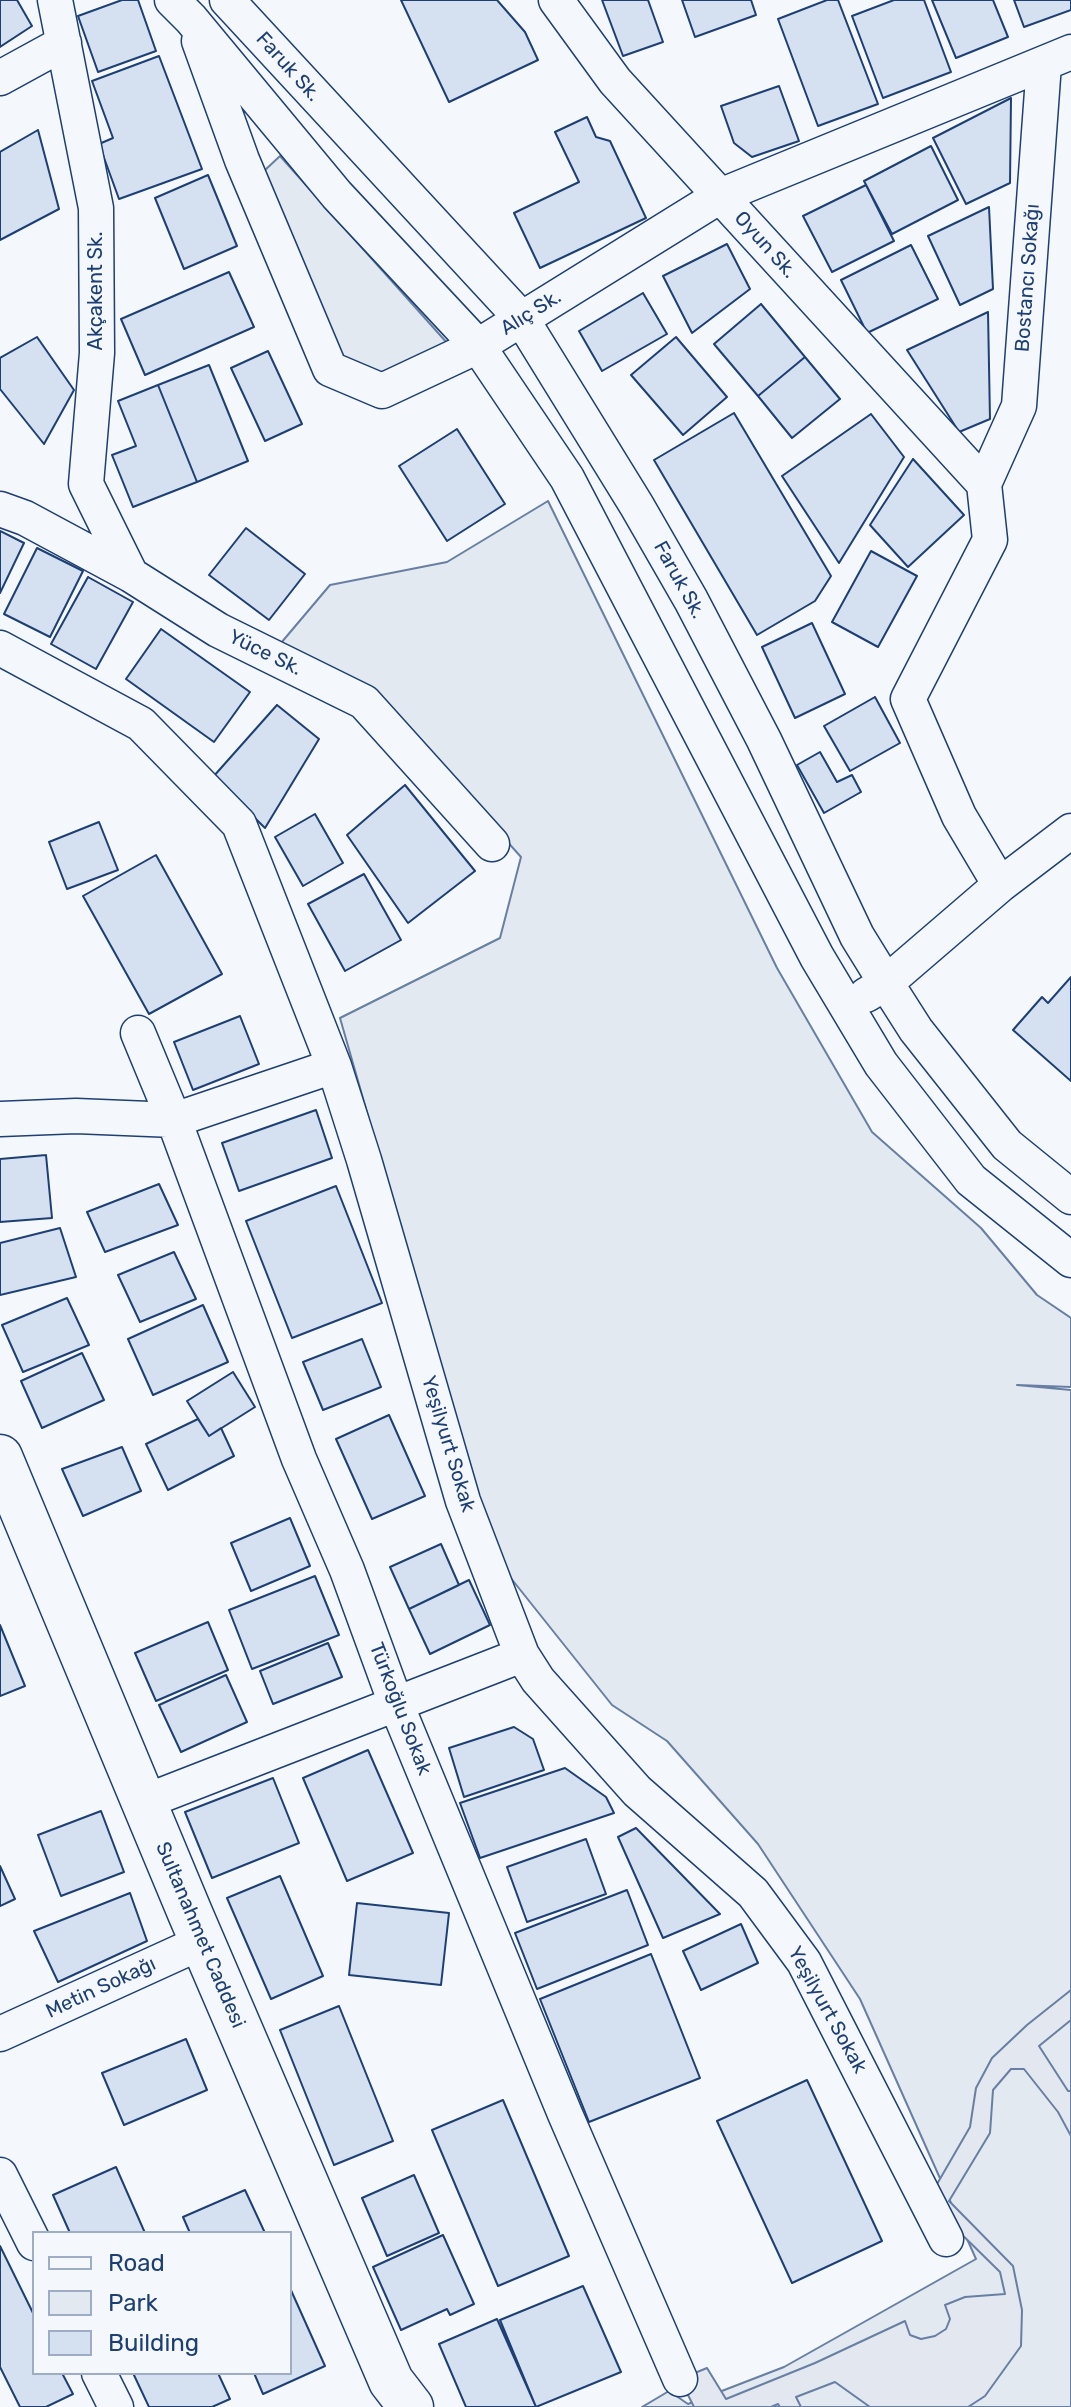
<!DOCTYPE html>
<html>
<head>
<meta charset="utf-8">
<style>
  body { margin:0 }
  #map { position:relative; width:1071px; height:2407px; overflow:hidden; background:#f4f7fb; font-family:Rubik,sans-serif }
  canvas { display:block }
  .legend { position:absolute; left:32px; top:2231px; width:260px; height:144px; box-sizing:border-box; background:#f4f7fb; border:2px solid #9eadc5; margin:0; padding:10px 14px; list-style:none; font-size:24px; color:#1d3f73 }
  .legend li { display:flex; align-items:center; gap:16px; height:40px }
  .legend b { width:40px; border:2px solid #9eadc5 }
</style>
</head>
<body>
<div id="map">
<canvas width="1071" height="2407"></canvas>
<ul class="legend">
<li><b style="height:10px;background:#f4f7fb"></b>Road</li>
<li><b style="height:22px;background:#e3e9f0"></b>Park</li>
<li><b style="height:22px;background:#d5e0f0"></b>Building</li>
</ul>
</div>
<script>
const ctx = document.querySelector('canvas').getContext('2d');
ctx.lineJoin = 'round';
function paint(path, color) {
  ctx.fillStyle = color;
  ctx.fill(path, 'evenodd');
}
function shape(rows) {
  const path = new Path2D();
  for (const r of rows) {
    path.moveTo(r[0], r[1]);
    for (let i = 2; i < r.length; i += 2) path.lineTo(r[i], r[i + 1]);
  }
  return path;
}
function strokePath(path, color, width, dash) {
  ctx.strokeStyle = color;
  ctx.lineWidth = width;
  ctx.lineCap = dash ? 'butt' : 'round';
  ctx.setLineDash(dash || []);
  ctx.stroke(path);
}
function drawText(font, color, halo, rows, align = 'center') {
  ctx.font = font + ' Rubik,sans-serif';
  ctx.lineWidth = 6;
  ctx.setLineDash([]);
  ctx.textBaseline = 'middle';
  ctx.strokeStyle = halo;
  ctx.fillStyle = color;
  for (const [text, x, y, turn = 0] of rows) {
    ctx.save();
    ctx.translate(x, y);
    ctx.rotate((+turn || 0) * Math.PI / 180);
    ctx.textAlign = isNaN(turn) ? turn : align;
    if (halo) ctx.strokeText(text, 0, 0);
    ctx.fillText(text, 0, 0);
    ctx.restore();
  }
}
const green = shape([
  [280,156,448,344,383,377,342,362,264,171,280,156],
  [548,501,777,968,872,1132,981,1228,1037,1295,1071,1318,1071,1387,1017,1385,1071,1390,1071,2407,642,2407,669,2391,688,2404,784,2367,976,2259,860,1999,758,1844,667,1741,612,1705,510,1577,478,1500,340,1018,500,938,521,857,383,703,281,643,330,585,447,562,548,501]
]);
paint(green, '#e3e9f0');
strokePath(green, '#687fa3', 2);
const parking = shape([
  [1071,1990,1071,2020,1039,2046,1068,2091,1071,2091,1071,2136,1058,2112,1024,2069,1011,2069,993,2090,990,2133,949,2201,1013,2266,1022,2310,1021,2346,985,2396,968,2407,870,2407,835,2382,796,2397,801,2407,780,2407,778,2404,771,2407,694,2407,680,2379,707,2368,726,2399,815,2363,905,2321,910,2335,921,2339,935,2336,946,2329,950,2319,945,2305,965,2297,1005,2294,1000,2272,942,2215,933,2191,970,2127,976,2088,992,2058,1027,2025,1071,1990]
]);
paint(parking, '#e3e8f0');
strokePath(parking, '#687fa3', 2);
const building = shape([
  [0,0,17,0,32,26,0,47,0,0],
  [122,0,138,0,156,51,98,72,78,16,122,0],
  [401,0,497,0,525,32,538,60,449,102,401,0],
  [602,0,648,0,663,42,623,56,602,0],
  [682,0,751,0,756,15,695,37,682,0],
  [827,0,838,0,878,104,818,126,778,19,827,0],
  [894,0,924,0,951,72,883,98,852,16,894,0],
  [932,0,993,0,1008,37,956,58,932,0],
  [1014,0,1071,0,1071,10,1024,27,1014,0],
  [159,56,202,169,119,199,99,144,113,138,92,81,159,56],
  [779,86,799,141,752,157,734,143,721,106,779,86],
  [1011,98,1010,183,966,204,933,138,1011,98],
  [587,117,596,137,610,141,646,218,540,268,514,213,579,182,555,132,587,117],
  [38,130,59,209,0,240,0,152,38,130],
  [931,146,958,200,892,234,864,181,931,146],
  [208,175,237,246,184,269,155,198,208,175],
  [866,185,894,241,832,272,803,216,866,185],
  [989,207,993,289,960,305,928,236,989,207],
  [727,244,750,289,692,333,663,276,727,244],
  [911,245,938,299,867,333,841,280,911,245],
  [229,272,254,327,145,375,121,319,229,272],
  [643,293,667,334,602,371,579,331,643,293],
  [761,304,805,357,758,396,714,344,761,304],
  [988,312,990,419,959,432,907,350,988,312],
  [37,337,74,390,44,444,0,389,0,358,37,337],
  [676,337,727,397,683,435,631,375,676,337],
  [268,351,302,424,265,441,231,368,268,351],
  [805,357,840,399,792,438,758,396,805,357],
  [209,365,248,461,197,482,158,385,209,365],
  [158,385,197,482,133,507,112,455,136,446,118,401,158,385],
  [734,413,831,576,815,601,757,635,654,460,734,413],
  [871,414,904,457,839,563,782,476,871,414],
  [457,429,505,504,447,541,399,466,457,429],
  [913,459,964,515,908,567,870,525,913,459],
  [246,528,305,574,269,620,209,575,246,528],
  [0,531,24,543,0,593,0,531],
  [37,548,83,571,50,637,4,614,37,548],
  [871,551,917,576,878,647,832,622,871,551],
  [88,577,133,602,96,669,51,644,88,577],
  [812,623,845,694,795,718,762,647,812,623],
  [161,629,250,692,214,742,126,679,161,629],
  [875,697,900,743,850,771,824,726,875,697],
  [277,705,319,739,265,828,213,777,277,705],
  [820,752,837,782,852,775,861,792,824,813,797,765,820,752],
  [405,785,475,871,408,923,347,835,405,785],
  [315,814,343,863,303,886,275,837,315,814],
  [99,822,118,870,67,889,49,842,99,822],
  [156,855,222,974,149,1014,83,896,156,855],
  [364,874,401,940,345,971,308,904,364,874],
  [1071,977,1071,1081,1013,1030,1042,997,1048,1003,1071,977],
  [240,1016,259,1064,193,1090,174,1042,240,1016],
  [316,1110,332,1158,239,1191,222,1143,316,1110],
  [46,1155,52,1218,0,1222,0,1159,46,1155],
  [159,1184,178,1225,105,1252,87,1212,159,1184],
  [336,1186,382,1303,292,1338,246,1221,336,1186],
  [60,1228,76,1277,0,1295,0,1243,60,1228],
  [174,1252,196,1299,140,1322,118,1275,174,1252],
  [67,1298,89,1345,23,1372,2,1325,67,1298],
  [203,1305,228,1362,153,1395,128,1339,203,1305],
  [362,1339,381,1387,323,1410,303,1362,362,1339],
  [82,1353,104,1400,42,1428,21,1381,82,1353],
  [233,1372,255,1407,209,1436,187,1401,233,1372],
  [389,1415,425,1496,372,1519,336,1439,389,1415],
  [198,1419,209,1436,221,1428,234,1456,168,1490,146,1444,198,1419],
  [122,1447,141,1491,83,1516,62,1469,122,1447],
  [290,1518,310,1566,251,1591,231,1543,290,1518],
  [441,1544,459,1585,409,1609,390,1567,441,1544],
  [315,1576,339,1635,252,1669,229,1610,315,1576],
  [469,1580,490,1625,430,1654,409,1609,469,1580],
  [208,1622,228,1670,156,1701,135,1653,208,1622],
  [0,1625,25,1686,0,1696,0,1625],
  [328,1643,342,1677,273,1704,260,1671,328,1643],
  [226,1675,247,1722,181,1752,159,1705,226,1675],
  [514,1727,533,1739,544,1770,464,1797,449,1748,514,1727],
  [368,1750,413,1853,347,1881,303,1778,368,1750],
  [565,1768,606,1797,614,1813,480,1858,460,1803,565,1768],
  [273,1778,299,1843,212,1878,185,1812,273,1778],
  [101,1811,124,1872,61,1896,38,1835,101,1811],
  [636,1828,720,1914,663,1938,618,1837,636,1828],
  [586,1839,606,1894,527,1922,507,1867,586,1839],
  [0,1866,15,1899,0,1906,0,1866],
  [280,1876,323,1976,271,1999,227,1898,280,1876],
  [627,1890,648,1945,537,1989,515,1933,627,1890],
  [130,1893,147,1941,58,1982,34,1931,130,1893],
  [357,1903,449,1913,441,1985,349,1975,357,1903],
  [741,1924,758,1963,701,1990,683,1951,741,1924],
  [651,1954,700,2078,589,2122,540,1999,651,1954],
  [339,2006,393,2141,334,2165,280,2030,339,2006],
  [186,2039,207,2090,124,2125,102,2073,186,2039],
  [807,2080,882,2241,792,2283,717,2121,807,2080],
  [503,2100,569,2256,498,2286,432,2130,503,2100],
  [116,2167,145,2233,70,2233,53,2195,116,2167],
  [414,2175,439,2233,387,2256,362,2198,414,2175],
  [245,2190,265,2233,190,2233,183,2217,245,2190],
  [443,2235,474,2304,450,2315,447,2309,401,2330,373,2267,443,2235],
  [0,2246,34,2315,34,2373,62,2373,73,2394,46,2407,20,2407,0,2367,0,2246],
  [583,2286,621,2372,536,2407,500,2320,583,2286],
  [290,2288,325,2366,263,2394,254,2373,290,2373,290,2288],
  [497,2319,536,2407,466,2407,439,2344,497,2319],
  [133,2373,218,2373,230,2399,212,2407,149,2407,133,2373]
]);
paint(building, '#d5e0f0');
strokePath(building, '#1d3f73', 2);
const minor = shape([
  [55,0,96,208,97,353,86,484,131,575],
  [172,0,191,19,337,195,478,346,567,478,817,957,881,1064,971,1180,1071,1260],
  [227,0,521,318,637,506,691,600,764,740,857,936,886,983,916,1030,1007,1145,1071,1197],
  [556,0,615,81,984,484],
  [199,41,242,160,330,369,382,391,478,346,720,196,1071,52],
  [0,78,64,43],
  [984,484,990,540,908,699,959,816,1000,885],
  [984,484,1019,406,1044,64],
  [0,509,25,518,131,575,218,630,364,702,492,844],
  [0,648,141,724,239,824,334,1066,364,1160,463,1501,522,1655,538,1680,637,1791,753,1893,804,1962,946,2239],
  [866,995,886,983,1000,885,1071,831],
  [138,1033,174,1120,299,1459,347,1570,396,1704,565,2114,680,2379],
  [0,1119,76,1116,174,1120,334,1066],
  [144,1802,522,1655],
  [0,2034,202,1942],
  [0,2175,34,2243],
  [99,2373,116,2407]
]);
const tertiary = shape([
  [0,1457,190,1913,391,2381,411,2407]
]);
strokePath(minor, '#1d3f73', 37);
strokePath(tertiary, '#1d3f73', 47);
strokePath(minor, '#f4f7fb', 34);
strokePath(tertiary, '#f4f7fb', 44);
drawText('20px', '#1d3f73', '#f4f7fb', [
  ["Faruk Sk.",288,67,48],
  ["Oyun Sk.",765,245,48],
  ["Bostancı Sokağı",1028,278,-86],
  ["Akçakent Sk.",96,291,-90],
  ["Alıç Sk.",531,313,-32],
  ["Faruk Sk.",679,580,61],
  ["Yüce Sk.",265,653,26],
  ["Yeşilyurt Sokak",448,1444,73],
  ["Türkoğlu Sokak",400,1709,69],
  ["Sultanahmet Caddesi",200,1935,67],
  ["Metin Sokağı",101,1988,-25],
  ["Yeşilyurt Sokak",827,2010,61]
]);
</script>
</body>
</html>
